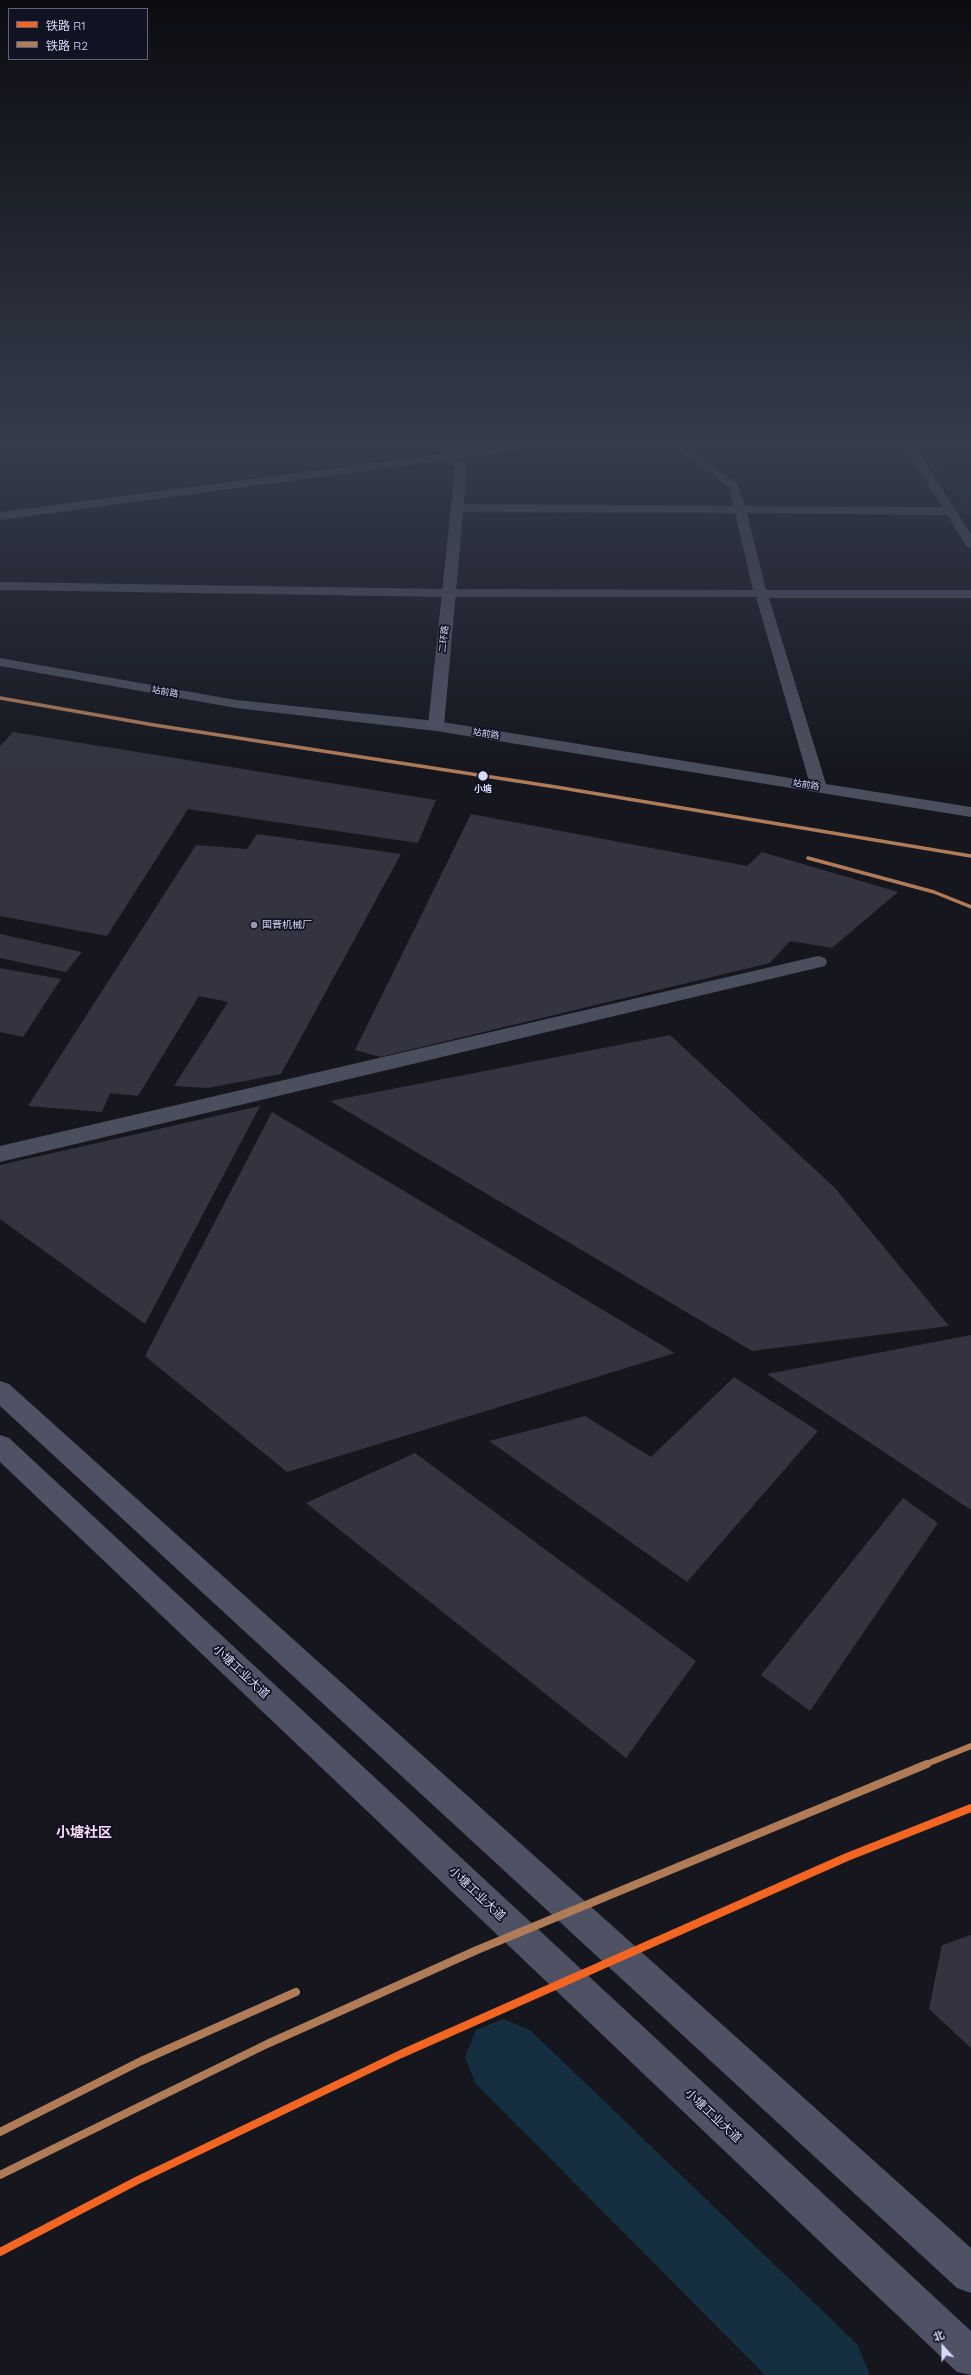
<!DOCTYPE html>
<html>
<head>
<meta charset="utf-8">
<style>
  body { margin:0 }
  #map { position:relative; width:971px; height:2375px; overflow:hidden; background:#15161e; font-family:Quicksand,"Noto Sans SC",sans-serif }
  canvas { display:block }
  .legend { position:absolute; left:8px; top:8px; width:140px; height:52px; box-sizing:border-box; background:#111222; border:1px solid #616278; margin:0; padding:5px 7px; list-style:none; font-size:12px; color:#d8dbfa }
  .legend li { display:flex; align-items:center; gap:8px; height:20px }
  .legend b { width:20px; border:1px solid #616278 }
  .north { position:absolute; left:923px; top:2327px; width:40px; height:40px; -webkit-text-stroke:3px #111222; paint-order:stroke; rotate:339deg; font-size:11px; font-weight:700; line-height:16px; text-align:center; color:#d8dbfa }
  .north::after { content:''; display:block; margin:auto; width:14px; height:18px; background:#d8dbfa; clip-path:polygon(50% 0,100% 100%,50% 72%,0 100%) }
</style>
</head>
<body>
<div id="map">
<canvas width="971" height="2375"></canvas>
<ul class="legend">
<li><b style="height:5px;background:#f26522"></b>铁路 R1</li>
<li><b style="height:5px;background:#b07c57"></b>铁路 R2</li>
</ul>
<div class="north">北</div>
</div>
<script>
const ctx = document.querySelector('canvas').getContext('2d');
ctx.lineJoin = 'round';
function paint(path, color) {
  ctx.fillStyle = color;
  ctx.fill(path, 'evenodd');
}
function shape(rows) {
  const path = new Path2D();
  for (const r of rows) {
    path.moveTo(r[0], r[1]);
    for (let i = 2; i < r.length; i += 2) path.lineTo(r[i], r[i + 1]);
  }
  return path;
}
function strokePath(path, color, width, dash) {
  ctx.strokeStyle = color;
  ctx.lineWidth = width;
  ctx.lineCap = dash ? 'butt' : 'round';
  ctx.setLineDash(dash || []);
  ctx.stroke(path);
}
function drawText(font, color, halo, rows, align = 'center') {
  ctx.font = font + ' Quicksand,"Noto Sans SC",sans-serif';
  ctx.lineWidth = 3.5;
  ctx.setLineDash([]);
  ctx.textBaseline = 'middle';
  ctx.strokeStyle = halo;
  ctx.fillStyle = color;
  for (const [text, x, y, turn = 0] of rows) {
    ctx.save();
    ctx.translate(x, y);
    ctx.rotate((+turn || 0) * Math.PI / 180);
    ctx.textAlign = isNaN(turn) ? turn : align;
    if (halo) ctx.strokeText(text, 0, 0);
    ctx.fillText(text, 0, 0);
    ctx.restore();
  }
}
paint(shape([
  [927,444,971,444,971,517]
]), '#152825');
paint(shape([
  [503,2019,530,2030,857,2344,870,2375,765,2375,476,2084,465,2057,476,2030,503,2019]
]), '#152e40');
paint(shape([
  [13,732,436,800,418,843,188,809,107,936,0,916,0,746],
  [471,814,747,866,762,852,898,892,832,948,790,941,770,963,380,1057,355,1050],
  [257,834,401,854,281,1074,208,1088,174,1086,228,1002,199,996,138,1096,110,1093,102,1112,28,1106,196,845,247,849],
  [0,934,82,952,66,972,0,958],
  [0,968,61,979,23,1037,0,1032],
  [670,1035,835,1188,949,1326,752,1351,330,1101],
  [260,1106,145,1324,0,1219,0,1165],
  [272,1112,675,1353,287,1472,145,1356],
  [971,1335,971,1510,767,1374],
  [734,1377,818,1431,687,1582,489,1441,585,1416,651,1457],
  [415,1453,696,1661,626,1758,306,1503],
  [903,1498,938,1523,810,1711,761,1675],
  [971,1935,971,2048,929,2009,942,1945]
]), '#333440');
paint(shape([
  [518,444,548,444,543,447,0,520,0,512,518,444],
  [670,444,682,444,738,484,745,506,942,507,903,444,913,444,971,534,971,548,967,547,947,515,747,513,766,590,971,590,971,598,769,598,826,784,971,807,971,817,436,731,236,708,0,666,0,658,236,700,436,721,809,781,756,597,448,597,0,590,0,582,448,589,753,590,735,513,457,512,451,508,457,504,733,506,729,487,670,444],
  [818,956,825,958,827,962,825,966,0,1162,0,1146,818,956]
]), '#4b4e5d');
paint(shape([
  [430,444,442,444,467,467,444,726,436,731,428,726,455,468,430,444],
  [0,1381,9,1384,971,2248,971,2293,957,2288,0,1406,0,1381],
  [0,1435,9,1438,971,2331,971,2375,957,2372,0,1462,0,1435]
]), '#4f5264');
strokePath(shape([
  [0,2252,138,2180,401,2054,847,1857,971,1808]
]), '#f26522', 8);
strokePath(shape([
  [0,698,154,725,556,787,971,856],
  [808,858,934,892,971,907]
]), '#b07c57', 3.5);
strokePath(shape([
  [924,1765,971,1746]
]), '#b07c57', 6);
strokePath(shape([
  [0,2132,141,2061,296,1992],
  [0,2175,267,2044,477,1950,927,1764]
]), '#b07c57', 8);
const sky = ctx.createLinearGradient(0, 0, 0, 777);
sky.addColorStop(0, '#0c0c10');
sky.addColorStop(0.57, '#353c4c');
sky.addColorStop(1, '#353c4c00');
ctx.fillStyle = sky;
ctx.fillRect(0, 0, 971, 777);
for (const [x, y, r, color] of [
  [483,776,5.5,"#d8dbfa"],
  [254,925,4,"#9496ad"]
]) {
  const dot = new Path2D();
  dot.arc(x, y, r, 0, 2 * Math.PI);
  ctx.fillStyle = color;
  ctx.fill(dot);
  strokePath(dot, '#111222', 1.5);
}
drawText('9px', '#d8dbfa', '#111222', [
  ["二环路",444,639,-84],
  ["站前路",165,692,10],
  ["站前路",486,734,9],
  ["站前路",806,785,9]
]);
drawText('bold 9px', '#d8dbfa', '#111222', [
  ["小塘",483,789]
]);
drawText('10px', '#d8dbfa', '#111222', [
  ["国晋机械厂",262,925]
], 'left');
drawText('12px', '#d8dbfa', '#111222', [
  ["小塘工业大道",241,1672,43],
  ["小塘工业大道",477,1894,43],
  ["小塘工业大道",713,2116,43]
]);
drawText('bold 14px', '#fadaf4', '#111222', [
  ["小塘社区",84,1833]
]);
</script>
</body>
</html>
